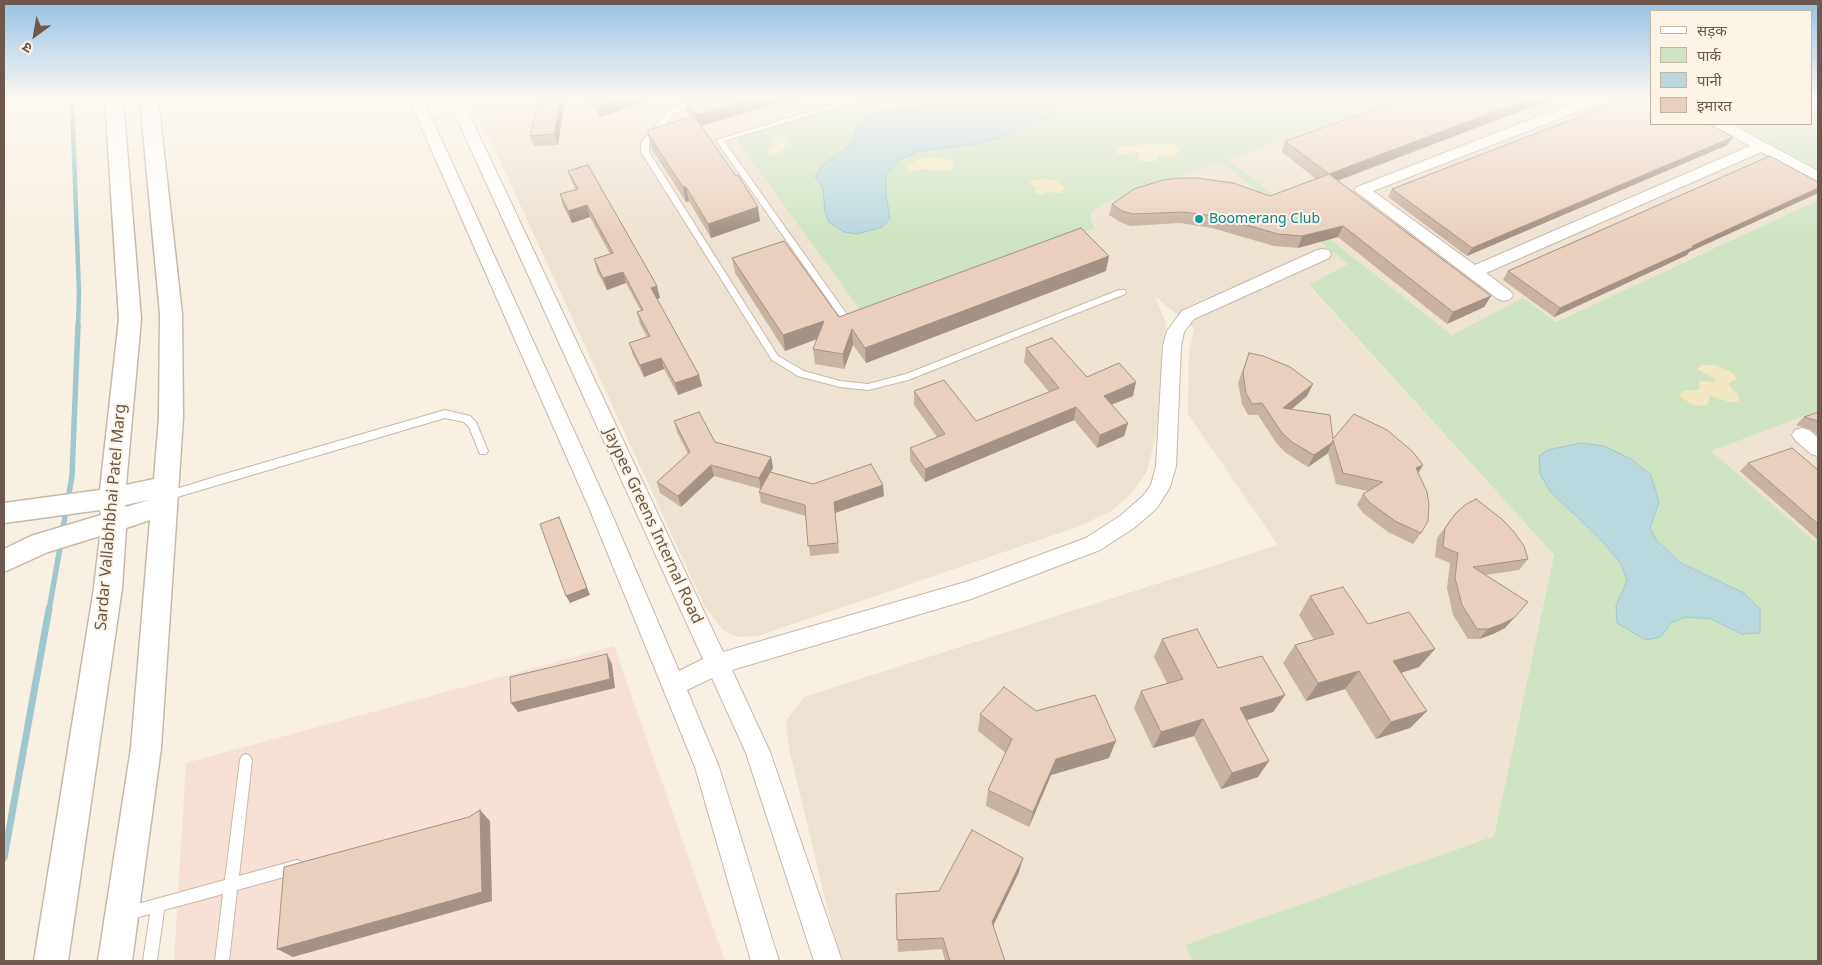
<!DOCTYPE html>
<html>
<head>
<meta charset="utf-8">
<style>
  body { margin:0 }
  #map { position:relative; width:1822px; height:965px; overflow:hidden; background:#f8f0e2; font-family:"Noto Sans","Noto Sans Devanagari",sans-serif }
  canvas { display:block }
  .frame { position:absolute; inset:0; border:5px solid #6c584c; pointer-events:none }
  .legend { position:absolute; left:1650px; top:10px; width:162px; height:115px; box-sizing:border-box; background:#fcf4e7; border:1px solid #c2b6a9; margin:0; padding:6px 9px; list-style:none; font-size:15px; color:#6c584c }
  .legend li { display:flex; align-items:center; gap:10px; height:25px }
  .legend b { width:25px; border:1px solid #c2b6a9 }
  .north { position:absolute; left:10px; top:10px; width:50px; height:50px; -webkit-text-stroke:4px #fcf4e7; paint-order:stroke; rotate:212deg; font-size:14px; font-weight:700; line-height:20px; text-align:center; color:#6c584c }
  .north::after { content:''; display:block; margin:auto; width:18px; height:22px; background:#6c584c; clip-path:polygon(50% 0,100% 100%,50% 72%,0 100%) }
</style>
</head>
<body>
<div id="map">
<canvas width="1822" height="965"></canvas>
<div class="frame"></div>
<ul class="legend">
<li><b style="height:6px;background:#fff"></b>सड़क</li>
<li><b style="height:14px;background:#cfe3c3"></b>पार्क</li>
<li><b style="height:14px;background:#bad8de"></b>पानी</li>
<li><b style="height:14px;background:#e9d0be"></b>इमारत</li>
</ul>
<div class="north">उ</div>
</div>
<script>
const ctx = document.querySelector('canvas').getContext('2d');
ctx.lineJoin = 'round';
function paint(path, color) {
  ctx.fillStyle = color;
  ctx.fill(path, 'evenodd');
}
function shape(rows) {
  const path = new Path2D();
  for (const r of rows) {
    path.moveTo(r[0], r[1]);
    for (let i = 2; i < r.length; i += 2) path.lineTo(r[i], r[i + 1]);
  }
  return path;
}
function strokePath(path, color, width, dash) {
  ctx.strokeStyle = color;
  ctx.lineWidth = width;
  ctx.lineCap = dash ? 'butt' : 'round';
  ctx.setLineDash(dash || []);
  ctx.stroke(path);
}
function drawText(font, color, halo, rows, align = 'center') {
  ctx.font = font + ' "Noto Sans",sans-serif';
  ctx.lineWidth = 4;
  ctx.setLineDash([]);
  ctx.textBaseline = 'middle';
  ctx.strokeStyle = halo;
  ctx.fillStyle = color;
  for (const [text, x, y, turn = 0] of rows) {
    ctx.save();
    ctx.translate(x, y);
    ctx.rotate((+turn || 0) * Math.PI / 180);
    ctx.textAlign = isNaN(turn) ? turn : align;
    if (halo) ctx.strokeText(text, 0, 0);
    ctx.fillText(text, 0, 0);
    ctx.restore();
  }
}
paint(shape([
  [469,99,858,99,864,314,1094,228,1090,219,1092,212,1102,204,1221,162,1349,264,1309,286,1554,555,1494,836,1186,945,1192,961,840,961,789,748,786,721,804,697,1278,545,1188,414,1189,352,1194,329,1155,296,1166,324,1156,435,1146,474,1127,498,1110,512,1077,527,758,636,738,637,723,630,705,607,507,176],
  [1397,99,1651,99,1651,124,1736,124,1818,170,1818,200,1556,322,1523,299,1452,335,1228,160],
  [1818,411,1818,544,1710,451]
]), '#eee2d2');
paint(shape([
  [614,646,725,961,174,961,186,763]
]), '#f7e1d7');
paint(shape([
  [858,99,925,99,914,108,881,112,857,127,853,144,824,164,825,212,886,195,886,174,900,159,920,151,970,145,1001,138,1030,128,1055,116,1060,106,1056,99,1397,99,1229,160,1452,335,1523,298,1556,322,1818,200,1818,411,1711,451,1818,544,1818,961,1192,961,1185,945,1494,836,1554,555,1309,285,1348,264,1221,162,1102,204,1092,212,1090,219,1095,228,863,314,734,136],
  [1631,459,1651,475,1659,502,1650,528,1657,541,1681,563,1744,593,1742,634,1711,619,1685,616,1671,623,1661,637,1616,605,1627,581,1621,564,1604,543,1574,515],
  [1816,99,1818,99,1818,170,1736,124,1811,124,1811,104]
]), '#cfe3c3');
paint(shape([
  [783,136,788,140,784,149,774,156,767,153,768,150,774,147,775,138],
  [1172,144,1179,150,1174,157,1158,155,1156,161,1148,162,1138,159,1139,153,1133,151,1127,155,1121,155,1115,152,1118,146],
  [926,157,938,157,950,160,954,165,952,169,947,171,922,169,907,172,908,164],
  [1045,179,1056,180,1065,188,1061,193,1055,193,1047,191,1045,194,1041,195,1035,192,1036,187,1028,183,1033,180],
  [1701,365,1716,365,1734,374,1736,379,1729,383,1729,386,1738,395,1739,401,1730,402,1710,396,1707,405,1704,406,1695,405,1681,398,1680,394,1683,391,1698,390,1700,387,1699,381,1715,382,1715,379,1697,369]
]), '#f3e9c1');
const water = shape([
  [925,99,1056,99,1060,106,1055,116,1001,138,970,145,920,151,900,159,886,174,886,195,890,219,882,227,857,234,844,232,829,222,825,212,823,189,815,176,824,164,853,144,857,127,867,116,881,112,914,108,925,99],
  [1581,443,1604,446,1631,459,1651,475,1659,502,1650,528,1657,541,1681,563,1744,593,1760,609,1760,633,1742,634,1711,619,1685,617,1671,623,1661,637,1646,640,1617,623,1616,605,1627,581,1621,564,1604,543,1550,491,1540,474,1539,456,1548,450,1581,443]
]);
paint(water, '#bad8de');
strokePath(water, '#a2c6ce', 1);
strokePath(shape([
  [72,99,79,293,78,326]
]), '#a2c6ce', 4.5);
strokePath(shape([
  [62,533,72,476,78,325],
  [49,610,61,542]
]), '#a2c6ce', 5.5);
strokePath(shape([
  [4,858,49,609]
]), '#a2c6ce', 7);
const service = shape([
  [699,99,710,99,675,113,649,143,649,152,778,356,804,371,840,381,868,384,906,374,1119,290,1125,290,1126,292,1125,294,908,380,868,390,840,387,798,376,772,360,641,152,641,143,669,109,699,99],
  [852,99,864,99,724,141,848,316,849,318,848,320,845,321,842,320,716,140,852,99],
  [445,410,470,416,476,422,488,451,486,454,480,454,469,427,464,422,445,418,167,500,163,499,162,496,163,493,218,476,445,410],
  [246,754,250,756,252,760,239,876,297,860,302,862,304,867,302,872,237,890,229,961,215,961,223,894,164,910,157,961,143,961,150,914,128,920,123,918,121,913,123,908,225,880,240,760,242,756,246,754]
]);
const minor = shape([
  [409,99,423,99,610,510,679,671,703,659,448,99,462,99,723,652,969,581,1086,538,1120,516,1143,496,1151,485,1156,466,1163,346,1167,331,1182,311,1317,250,1323,249,1329,250,1331,254,1329,258,1194,319,1184,332,1181,346,1176,466,1170,487,1157,508,1134,528,1100,550,971,599,732,670,770,752,842,961,814,961,746,753,712,678,687,690,719,767,779,961,751,961,695,767,590,510,409,99],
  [1583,99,1604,99,1602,102,1373,191,1475,265,1750,146,1716,127,1714,124,1731,124,1818,171,1818,182,1761,152,1486,273,1510,291,1513,295,1510,299,1504,301,1498,299,1354,190,1357,187,1583,99],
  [1802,428,1809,430,1818,438,1818,456,1811,454,1795,440,1792,435,1795,430,1802,428]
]);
const tertiary = shape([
  [105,99,123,99,141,319,126,485,154,479,159,418,160,314,140,99,158,99,182,314,183,418,161,748,132,961,98,961,131,748,150,520,126,528,122,588,68,961,34,961,94,588,100,536,48,552,4,572,4,549,31,536,101,515,100,510,4,523,4,503,100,490,119,319,105,99],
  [149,500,126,507,125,505,149,500]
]);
strokePath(service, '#c7b8ab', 2);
strokePath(minor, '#c7b8ab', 2);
strokePath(tertiary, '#c7b8ab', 3);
paint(service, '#fff');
paint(minor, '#fff');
paint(tertiary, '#fff');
paint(shape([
  [565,99,558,145,534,146,530,136],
  [586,99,650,99,650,101,600,117],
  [685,99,800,99,788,103,787,101,701,126,760,221,711,238,689,201,686,202,651,148,648,134,691,116,687,110],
  [1404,99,1552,99,1338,181,1491,296,1484,307,1447,324,1338,237,1298,248,1274,246,1212,228,1180,223,1130,226,1120,222,1109,215,1112,204,1270,196,1316,179,1282,152,1285,141],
  [1727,145,1467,256,1388,197,1392,189],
  [568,171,660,298,657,299,699,375,702,386,678,395,664,369,644,377,633,355,629,343,647,337,640,324,637,312,641,311,626,283,607,290,597,271,594,259,610,254,590,217,572,223,563,206,560,194,576,190,572,182],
  [1818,182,1818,192,1816,194,1689,252,1687,255,1554,317,1503,280,1508,271],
  [732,258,839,317,1106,271,866,363,853,345,844,369,815,364,813,349,817,339,785,351,735,273],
  [1026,348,1087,377,1133,396,1111,404,1128,423,1124,436,1097,448,1074,420,925,482,910,461,910,448,937,437,914,405,914,391,976,421,1049,392,1024,362],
  [1249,353,1307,396,1291,410,1333,439,1418,473,1421,533,1413,544,1388,532,1363,513,1357,505,1363,494,1368,491,1336,484,1328,453,1308,467,1286,453,1277,444,1258,415,1248,415,1242,404,1238,383],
  [1818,412,1818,436,1810,429,1796,425,1804,417],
  [674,421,715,442,771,457,773,468,771,472,813,484,884,496,835,513,839,553,810,556,806,516,761,503,759,492,761,489,714,476,681,507,660,493,657,482,688,454,677,432],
  [1748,463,1818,470,1818,540,1740,471],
  [1456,513,1528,559,1519,570,1485,575,1505,628,1493,634,1479,639,1468,639,1453,615,1447,588,1450,563,1435,557,1437,538],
  [1310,596,1368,624,1435,649,1419,667,1401,673,1427,711,1410,728,1376,739,1345,689,1306,701,1283,663,1295,645,1314,640,1299,615],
  [1162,639,1218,668,1285,695,1273,712,1247,720,1258,777,1221,789,1194,736,1153,748,1134,708,1141,691,1167,683,1154,657],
  [1036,711,1109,758,1051,775,1029,827,986,806,988,790,1006,753,978,731,980,714],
  [1019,872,993,926,1005,961,945,961,942,949,898,952,896,894,939,891]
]), '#c8b3a3');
paint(shape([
  [561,99,565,99,558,145,554,134],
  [619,99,650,99,650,101,600,117,598,106],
  [751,99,787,99,787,101,698,126,696,115],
  [788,99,800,99,788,103],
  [1528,99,1552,99,1325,185,1329,174],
  [1733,137,1727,145,1467,256,1472,248],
  [683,187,686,187,689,201,686,202],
  [1818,188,1818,192,1816,194,1689,252,1687,255,1554,317,1560,308,1692,246],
  [587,205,590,217,572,223,568,211],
  [758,207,760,221,711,238,708,224],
  [1343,226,1338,237,1298,248,1302,236],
  [1109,256,1106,271,866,363,865,348],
  [623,272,626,283,607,290,603,278],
  [657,286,660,298,654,300,651,288],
  [1491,296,1484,307,1447,324,1453,312],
  [824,321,825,336,785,351,783,335],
  [852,329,853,345,844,369,843,354],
  [661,358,664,369,644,377,640,365],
  [699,375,702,386,678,395,675,383],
  [1136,382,1133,396,1101,409,1104,396],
  [1313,384,1307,396,1278,420,1283,408],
  [1076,407,1074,420,925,482,925,469],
  [1128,423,1124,436,1097,448,1100,435],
  [1333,442,1327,454,1308,467,1314,455],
  [771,457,773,468,761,489,759,478],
  [711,465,714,476,681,507,678,496],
  [1423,465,1416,477,1416,468],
  [883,485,884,496,835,513,834,502],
  [559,517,590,595,570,603,566,596],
  [1514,618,1505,628,1493,634,1479,639,1488,629],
  [1435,649,1419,667,1379,680,1393,661],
  [607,654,612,664,615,688,518,712,511,703],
  [1359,671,1345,689,1306,701,1318,683],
  [1285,695,1273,712,1230,725,1240,708],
  [1427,711,1410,728,1376,739,1391,722],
  [1203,719,1194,736,1153,748,1161,732],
  [1116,741,1109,758,1051,775,1029,827,1033,812,1056,759],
  [1269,761,1258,777,1221,789,1232,773],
  [480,810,490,821,492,901,293,957,277,949],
  [1023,858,1019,872,989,934,992,922]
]), '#a39285');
const building = shape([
  [538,99,561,99,554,134,530,136,538,99],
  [592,99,619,99,598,106,592,99],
  [685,99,751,99,696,115,685,99],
  [1404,99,1528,99,1329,174,1491,296,1453,312,1343,226,1302,236,1278,234,1215,216,1183,212,1133,214,1122,211,1112,204,1134,189,1163,180,1180,178,1197,178,1233,183,1270,196,1329,174,1285,141,1404,99],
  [1625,99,1651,99,1651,124,1709,124,1733,137,1472,248,1392,189,1625,99],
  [694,116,736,176,738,175,758,207,708,224,686,187,683,187,648,134,648,130,694,116],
  [1770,156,1818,182,1818,188,1692,246,1694,247,1560,308,1508,271,1770,156],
  [588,165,657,286,651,288,699,375,675,383,661,358,640,365,629,343,650,336,637,312,643,310,623,272,603,278,594,259,613,253,587,205,568,211,560,194,578,189,568,171,588,165],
  [1081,228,1109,256,865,348,852,329,843,354,813,349,824,321,783,335,732,258,784,241,839,317,1081,228],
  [1052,338,1087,377,1119,363,1136,382,1104,396,1128,423,1100,435,1076,407,925,469,910,448,945,434,914,391,944,380,976,421,1059,388,1026,348,1052,338],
  [1249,353,1263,356,1290,367,1313,384,1283,408,1330,415,1333,439,1354,414,1387,430,1412,451,1423,465,1416,468,1427,492,1429,504,1428,521,1421,533,1395,521,1369,502,1363,494,1383,482,1343,473,1333,440,1333,442,1314,455,1292,442,1282,433,1262,403,1252,404,1246,393,1243,372,1249,353],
  [699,412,715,442,771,457,759,478,711,465,678,496,657,482,690,452,674,421,699,412],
  [1818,412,1818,421,1804,417,1818,412],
  [1792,448,1818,470,1818,524,1748,463,1792,448],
  [871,464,883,485,834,502,838,543,808,546,805,505,759,492,770,472,813,484,871,464],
  [1476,499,1503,520,1514,532,1524,546,1528,559,1473,567,1528,602,1514,618,1502,624,1488,629,1477,629,1462,605,1455,578,1458,553,1443,547,1445,528,1456,513,1465,505,1476,499],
  [559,517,587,588,566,596,540,524,559,517],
  [1343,587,1368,624,1409,612,1435,649,1393,661,1427,711,1391,722,1359,671,1318,683,1295,645,1334,634,1310,596,1343,587],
  [1197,629,1218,668,1262,656,1285,695,1240,708,1269,761,1232,773,1203,719,1161,732,1141,691,1183,679,1162,639,1197,629],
  [607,654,610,679,511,703,510,677,607,654],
  [1004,687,1036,711,1095,695,1116,741,1056,759,1033,812,988,790,1012,739,980,714,1004,687],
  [480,810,482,892,277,949,284,867,469,817,480,810],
  [972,830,1023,858,992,922,1005,961,950,961,943,938,897,940,896,894,939,891,972,830]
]);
paint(building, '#e9d0be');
strokePath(building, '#a39285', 1);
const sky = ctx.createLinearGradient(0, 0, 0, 234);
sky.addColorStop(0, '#95c2e4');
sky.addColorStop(0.42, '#fcf8f2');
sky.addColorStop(1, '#fcf8f200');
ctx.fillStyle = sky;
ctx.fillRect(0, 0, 1822, 234);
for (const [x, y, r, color] of [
  [1199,219,5,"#0f9aa8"]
]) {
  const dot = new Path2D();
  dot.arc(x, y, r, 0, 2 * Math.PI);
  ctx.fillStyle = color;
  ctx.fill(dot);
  strokePath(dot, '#fcf4e7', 2);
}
drawText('14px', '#0d838f', '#fcf4e7', [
  ["Boomerang Club",1209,219]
], 'left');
drawText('16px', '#6c584c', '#fcf4e7', [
  ["Sardar Vallabhbhai Patel Marg",111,517,-85],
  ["Jaypee Greens Internal Road",653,526,65]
]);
</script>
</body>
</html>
